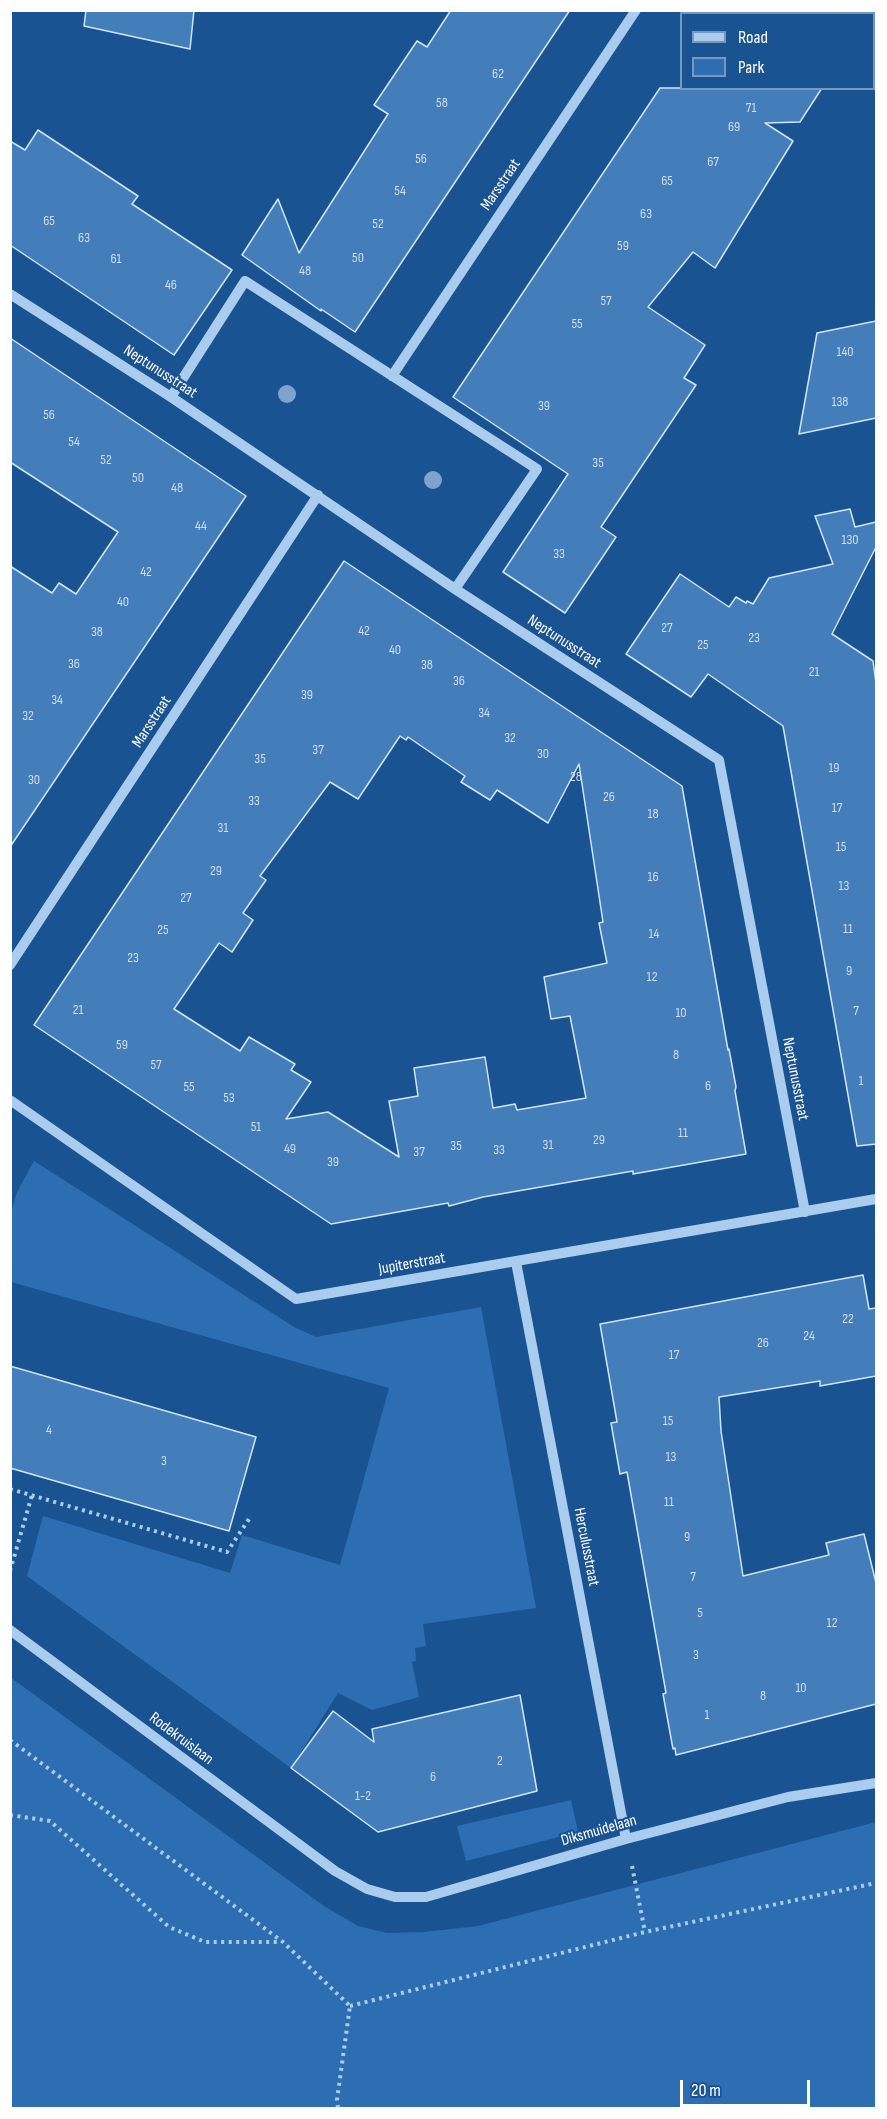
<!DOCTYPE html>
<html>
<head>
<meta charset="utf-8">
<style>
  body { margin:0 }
  #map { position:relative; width:887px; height:2119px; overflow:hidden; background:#1a5392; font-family:"Sofia Sans Condensed",sans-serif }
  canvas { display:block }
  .frame { position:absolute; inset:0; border:12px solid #fff; pointer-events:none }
  .legend { position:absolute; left:680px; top:12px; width:195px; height:78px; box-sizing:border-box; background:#1a5392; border:2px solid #7698be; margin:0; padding:8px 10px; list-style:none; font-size:18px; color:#fff }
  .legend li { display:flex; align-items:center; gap:12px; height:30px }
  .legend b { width:30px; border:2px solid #7698be }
  .scale { position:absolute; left:680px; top:2080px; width:130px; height:27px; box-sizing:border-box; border:3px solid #fff; border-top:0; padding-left:8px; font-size:18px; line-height:21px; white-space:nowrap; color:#fff; -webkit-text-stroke:4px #1a5392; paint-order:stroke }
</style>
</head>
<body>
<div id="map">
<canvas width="887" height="2119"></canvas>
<div class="frame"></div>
<ul class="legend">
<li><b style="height:8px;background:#aaccef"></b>Road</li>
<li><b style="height:16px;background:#2c6eb1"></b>Park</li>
</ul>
<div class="scale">20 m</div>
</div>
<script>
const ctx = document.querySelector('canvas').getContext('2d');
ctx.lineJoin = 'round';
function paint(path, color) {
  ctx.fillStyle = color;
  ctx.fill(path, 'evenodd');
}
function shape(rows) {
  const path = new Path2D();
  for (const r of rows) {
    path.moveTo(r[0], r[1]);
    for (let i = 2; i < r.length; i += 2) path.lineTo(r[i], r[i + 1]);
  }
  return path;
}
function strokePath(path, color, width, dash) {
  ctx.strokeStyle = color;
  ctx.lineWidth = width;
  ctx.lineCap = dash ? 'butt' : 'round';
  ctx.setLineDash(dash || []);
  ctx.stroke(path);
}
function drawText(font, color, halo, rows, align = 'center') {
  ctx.font = font + ' "Sofia Sans Condensed",sans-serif';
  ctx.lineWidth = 4.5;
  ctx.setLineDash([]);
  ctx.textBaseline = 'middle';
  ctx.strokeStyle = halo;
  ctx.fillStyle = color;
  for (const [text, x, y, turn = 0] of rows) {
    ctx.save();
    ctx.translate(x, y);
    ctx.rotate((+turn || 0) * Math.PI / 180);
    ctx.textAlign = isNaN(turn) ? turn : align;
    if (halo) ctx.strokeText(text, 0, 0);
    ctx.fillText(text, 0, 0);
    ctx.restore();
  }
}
paint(shape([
  [34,1161,294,1327,316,1337,481,1307,536,1608,423,1624,426,1646,415,1648,416,1661,412,1662,419,1697,372,1710,338,1693,291,1768,27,1576,43,1516,230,1573,242,1535,340,1565,389,1388,11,1282,11,1212,17,1192],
  [10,1677,324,1906,358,1926,387,1933,424,1932,478,1926,876,1822,876,2108,11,2108],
  [571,1800,578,1832,466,1861,457,1826]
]), '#2c6eb1');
const building = shape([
  [86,10,194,10,190,49,84,26,86,10],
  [451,10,570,10,355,332,321,309,321,311,242,255,278,199,299,253,388,114,374,105,417,41,427,47,451,10],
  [660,88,822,88,800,122,765,123,793,141,715,268,693,252,648,307,705,345,684,378,696,385,601,527,616,537,565,613,503,572,568,474,453,397,660,88],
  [38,130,138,196,132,204,232,270,174,355,10,245,10,141,25,150,38,130],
  [876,321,876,418,799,434,817,333,876,321],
  [10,338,246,496,10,847,10,566,52,593,59,583,76,594,118,532,10,462,10,338],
  [850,509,855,527,876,522,876,547,832,634,873,661,876,683,876,1144,857,1146,783,726,708,674,691,697,626,654,680,574,729,607,736,597,746,603,747,601,753,604,769,578,833,564,815,516,850,509],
  [344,561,682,786,728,1050,729,1049,736,1087,735,1091,746,1154,633,1174,633,1171,483,1197,449,1206,448,1203,331,1224,34,1025,344,561],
  [400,736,406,740,408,737,465,776,461,782,490,800,497,790,548,823,579,764,603,922,599,923,607,963,544,977,551,1019,570,1016,586,1098,517,1110,515,1104,493,1108,485,1057,414,1068,418,1096,389,1101,399,1157,328,1112,286,1119,311,1082,291,1070,295,1064,249,1037,240,1051,174,1009,219,943,232,952,253,920,243,913,266,880,260,876,330,782,358,799,400,736],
  [863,1275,869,1309,876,1308,876,1376,820,1386,820,1381,719,1397,721,1431,743,1576,829,1555,826,1543,864,1534,876,1583,876,1704,676,1755,675,1748,673,1749,663,1694,666,1693,627,1472,620,1474,611,1423,617,1422,600,1324,863,1275],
  [10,1366,256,1437,229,1531,10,1468,10,1366],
  [520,1695,537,1791,378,1832,291,1768,333,1711,374,1742,372,1729,520,1695]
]);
paint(building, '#437dba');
strokePath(building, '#d0e5fb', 1.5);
strokePath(shape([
  [10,1489,227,1552,249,1519],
  [10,1571,32,1495],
  [10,1740,283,1942,350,2006],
  [10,1815,50,1821,169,1927,205,1942,281,1942],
  [632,1866,645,1932],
  [350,2006,645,1932,876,1883],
  [338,2108,337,2100,350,2006]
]), '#aaccef', 4, [3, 4.5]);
strokePath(shape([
  [10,294,171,397,455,589,719,760,805,1212],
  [392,376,636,10],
  [171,397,245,281,537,469,455,589],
  [10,965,318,495],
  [10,1100,296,1299,876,1199],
  [516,1262,626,1839],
  [10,1630,335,1871,367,1889,395,1897,426,1897,626,1839,788,1797,876,1783]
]), '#aaccef', 10);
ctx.fillStyle = '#7ea3cc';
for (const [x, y] of [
  [287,394],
  [433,480]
]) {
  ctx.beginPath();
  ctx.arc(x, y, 9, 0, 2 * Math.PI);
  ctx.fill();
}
drawText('14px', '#d0deee', null, [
  ["62",498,74],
  ["58",442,103],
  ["71",751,108],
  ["69",734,127],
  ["56",421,159],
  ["67",713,162],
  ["65",667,181],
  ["54",400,191],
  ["63",646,214],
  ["65",49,221],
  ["52",378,224],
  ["63",84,238],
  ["59",623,246],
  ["50",358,258],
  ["61",116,259],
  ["48",305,271],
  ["46",171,285],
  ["57",606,301],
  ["55",577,324],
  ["140",845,352],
  ["138",840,402],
  ["39",544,406],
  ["56",49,415],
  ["54",74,442],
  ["52",106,460],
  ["35",598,463],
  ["50",138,478],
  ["48",177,488],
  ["44",201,526],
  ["130",850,540],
  ["33",559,554],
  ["42",146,572],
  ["40",123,602],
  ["27",667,628],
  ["42",364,631],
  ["38",97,632],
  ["23",754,638],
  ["25",703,645],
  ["40",395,650],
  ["36",74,664],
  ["38",427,665],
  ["21",814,672],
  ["36",459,681],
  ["39",307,695],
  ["34",57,700],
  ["34",484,713],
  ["32",28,716],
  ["32",510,738],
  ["37",318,750],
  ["30",543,754],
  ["35",260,759],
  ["19",834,768],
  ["28",576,777],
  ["30",34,780],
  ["26",609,797],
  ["33",254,801],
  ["17",837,808],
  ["18",653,814],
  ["31",223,828],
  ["15",841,847],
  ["29",216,871],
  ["16",653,877],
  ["13",844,886],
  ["27",186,898],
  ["11",848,929],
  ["25",163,930],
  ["14",654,934],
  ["23",133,958],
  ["9",849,971],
  ["12",652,977],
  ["21",78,1010],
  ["7",856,1011],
  ["10",681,1013],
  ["59",122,1045],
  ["8",676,1055],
  ["57",156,1065],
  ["1",861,1081],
  ["6",708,1086],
  ["55",189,1087],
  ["53",229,1098],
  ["51",256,1127],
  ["11",683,1133],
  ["29",599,1140],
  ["31",548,1145],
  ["35",456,1146],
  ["49",290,1149],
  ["33",499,1150],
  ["37",419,1152],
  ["39",333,1162],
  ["22",848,1319],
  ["24",809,1336],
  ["26",763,1343],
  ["17",674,1355],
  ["15",668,1421],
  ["4",49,1430],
  ["13",671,1457],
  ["3",164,1461],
  ["11",669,1502],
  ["9",687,1537],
  ["7",693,1577],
  ["5",700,1613],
  ["12",832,1623],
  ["3",696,1655],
  ["10",801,1688],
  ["8",763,1696],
  ["1",707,1715],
  ["2",500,1761],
  ["6",433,1777],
  ["1-2",363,1796]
]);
drawText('16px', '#fff', '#1a5392', [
  ["Marsstraat",501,185,-56],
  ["Neptunusstraat",160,372,33],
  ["Neptunusstraat",564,642,33],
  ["Marsstraat",152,722,-57],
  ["Neptunusstraat",795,1079,79],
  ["Jupiterstraat",412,1264,-10],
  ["Herculusstraat",586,1547,79],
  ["Rodekruislaan",181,1739,37],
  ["Diksmuidelaan",599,1831,-16]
]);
</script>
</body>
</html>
